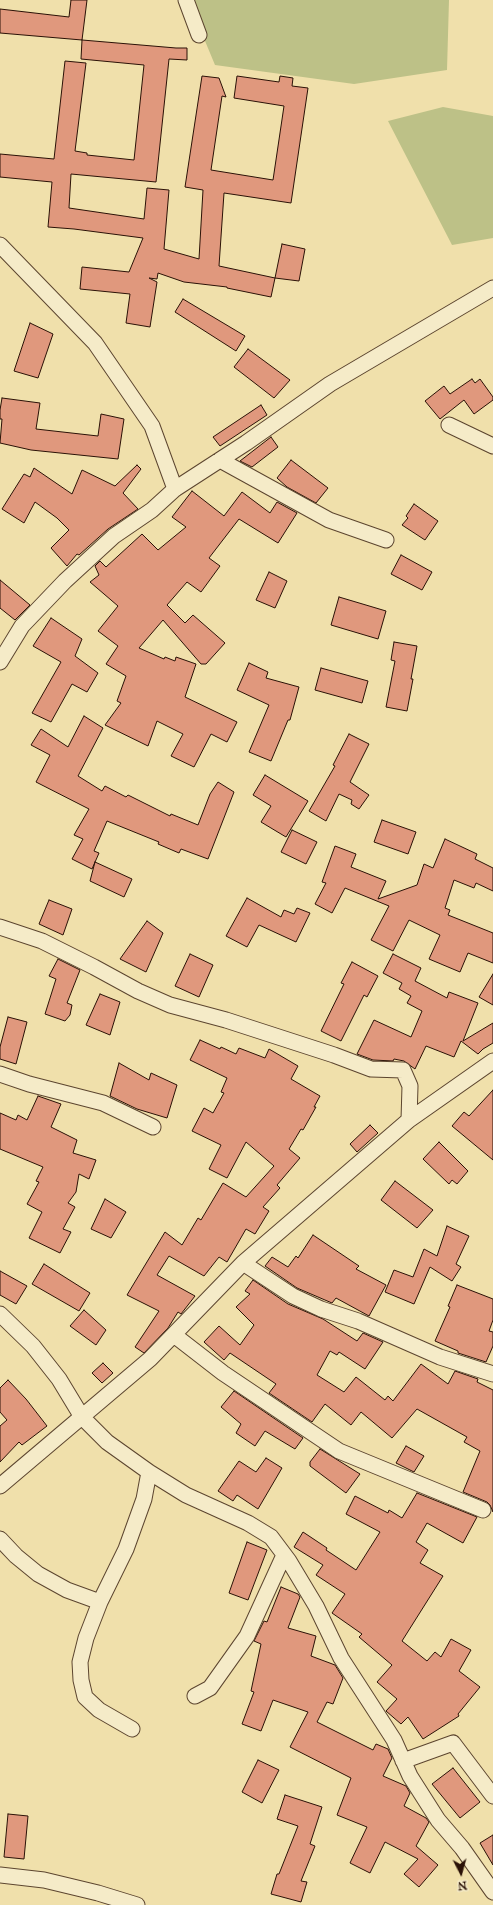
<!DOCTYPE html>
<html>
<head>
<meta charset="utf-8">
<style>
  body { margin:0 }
  #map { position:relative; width:493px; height:1905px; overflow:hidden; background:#f0e0ab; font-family:"IM FELL Great Primer",serif }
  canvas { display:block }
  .north { position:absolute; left:441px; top:1853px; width:40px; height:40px; -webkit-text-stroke:3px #f5ebc8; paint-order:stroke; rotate:174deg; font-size:11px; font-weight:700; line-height:16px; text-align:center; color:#2a1106 }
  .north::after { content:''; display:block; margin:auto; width:14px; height:18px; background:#2a1106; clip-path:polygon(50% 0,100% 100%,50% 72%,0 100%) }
</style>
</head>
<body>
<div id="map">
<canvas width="493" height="1905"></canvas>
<div class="north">N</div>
</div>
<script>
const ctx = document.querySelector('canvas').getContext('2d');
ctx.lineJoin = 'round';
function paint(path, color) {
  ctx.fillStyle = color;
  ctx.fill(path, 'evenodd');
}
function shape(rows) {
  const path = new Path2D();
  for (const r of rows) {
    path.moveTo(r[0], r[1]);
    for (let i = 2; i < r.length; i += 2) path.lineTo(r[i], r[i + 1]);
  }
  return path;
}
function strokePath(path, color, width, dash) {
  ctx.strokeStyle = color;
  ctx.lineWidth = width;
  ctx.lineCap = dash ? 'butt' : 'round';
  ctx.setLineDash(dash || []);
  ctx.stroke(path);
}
paint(shape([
  [188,0,449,0,447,70,354,84,215,65],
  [443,107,493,116,493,238,452,245,388,121]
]), '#bdc187');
const building = shape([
  [71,0,87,0,82,40,0,33,0,9,69,17,71,0],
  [82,40,176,48,187,48,187,60,169,59,156,182,71,174,69,208,144,219,147,188,169,190,164,249,199,259,203,190,185,187,202,76,219,78,226,97,222,96,211,170,273,180,284,106,234,98,237,76,279,82,280,76,293,78,292,86,308,88,291,203,224,193,219,266,275,278,271,297,227,288,227,287,184,282,158,273,157,279,149,278,157,282,150,327,126,323,130,294,80,289,82,267,129,272,143,238,74,229,48,227,52,182,0,177,0,154,54,159,65,61,86,63,75,151,87,153,87,155,134,160,144,65,81,59,82,40],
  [282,244,305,249,299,281,275,278,282,244],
  [183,299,245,336,236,351,175,312,183,299],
  [30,323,53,334,38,378,14,371,30,323],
  [248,349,290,380,274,398,234,367,248,349],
  [472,379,475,383,480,379,493,397,493,400,474,414,464,400,440,419,425,401,444,386,450,394,472,379],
  [2,398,40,403,36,429,98,436,101,414,124,419,118,459,31,450,0,443,2,419,0,419,0,410,2,398],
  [261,405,267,415,220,446,213,437,261,405],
  [271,437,278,447,252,467,240,461,271,437],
  [291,460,328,488,316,503,287,487,277,478,291,460],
  [137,465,141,469,123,493,138,509,108,529,79,555,77,554,67,566,51,548,69,530,57,518,35,502,24,523,2,509,24,474,30,477,34,468,72,494,82,470,115,486,137,465],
  [192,491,224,516,242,492,270,513,277,502,297,513,278,543,239,519,209,558,220,566,201,592,187,582,167,605,185,623,193,615,225,643,206,664,201,664,163,620,139,648,164,659,165,657,175,661,176,657,196,664,185,697,237,722,227,742,211,734,194,767,171,756,183,734,157,721,148,746,105,725,121,703,117,701,126,676,106,664,118,646,98,631,118,606,90,582,99,575,95,566,100,561,106,567,142,534,158,550,186,527,172,517,192,491],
  [414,504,438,521,425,540,402,525,408,518,406,516,414,504],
  [401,555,432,572,422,590,391,574,401,555],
  [269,572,287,581,275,608,256,600,269,572],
  [0,580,30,605,15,620,0,608,0,580],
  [339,597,386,611,378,639,331,625,339,597],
  [51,618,82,639,75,656,98,673,87,692,72,684,51,722,32,713,61,662,33,646,51,618],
  [394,642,417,646,411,679,413,679,407,711,386,707,395,661,391,660,394,642],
  [249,663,268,672,266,678,299,687,290,720,288,720,271,761,249,752,269,705,237,690,249,663],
  [321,668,368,681,362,703,315,690,321,668],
  [84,716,103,728,78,776,102,791,105,786,126,797,128,795,170,816,171,814,198,825,210,794,218,782,234,792,208,859,181,849,179,853,158,844,159,842,107,821,94,851,99,853,92,869,72,859,83,839,74,835,89,809,36,782,50,755,31,745,41,729,68,747,84,716],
  [349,734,369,744,350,782,369,795,359,809,351,804,352,800,339,794,326,821,309,811,335,766,333,765,349,734],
  [265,775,308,801,286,837,261,822,271,806,253,795,265,775],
  [382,820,416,832,408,854,374,842,382,820],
  [292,830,317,842,306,864,281,852,292,830],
  [445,839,477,854,475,859,493,868,493,891,476,883,474,888,454,880,445,908,450,910,448,915,493,933,493,963,468,953,460,972,429,959,440,935,409,920,393,951,371,940,389,906,345,888,332,913,315,904,326,883,322,882,335,846,356,854,351,867,386,881,378,899,417,885,424,864,433,868,445,839],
  [95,862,132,879,124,897,90,881,95,862],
  [247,898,281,917,284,910,294,914,297,908,310,913,296,942,259,925,247,947,226,936,247,898],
  [49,900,72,909,63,935,39,924,49,900],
  [147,921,163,933,146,972,120,959,147,921],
  [190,954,213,965,199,997,175,986,190,954],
  [393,954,421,968,415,981,447,998,449,992,478,1003,463,1041,493,1023,493,1043,483,1049,478,1054,461,1041,454,1057,426,1046,415,1069,404,1061,394,1059,393,1061,373,1060,357,1054,374,1020,411,1037,422,1011,407,1003,411,996,399,989,402,983,383,973,393,954],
  [58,959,80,970,67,1003,72,1005,70,1015,65,1021,45,1014,56,979,49,976,58,959],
  [352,962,378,976,367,997,364,995,341,1041,321,1031,344,984,341,983,352,962],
  [493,974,493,1005,479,997,493,974],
  [100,994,120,1002,110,1035,86,1025,100,994],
  [8,1017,27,1022,16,1064,0,1059,0,1047,8,1017],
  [200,1040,220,1049,221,1047,236,1054,239,1048,265,1058,269,1049,298,1066,291,1079,320,1096,314,1107,316,1107,303,1130,301,1129,289,1149,300,1158,277,1185,280,1188,263,1207,269,1211,255,1234,246,1229,227,1262,219,1257,204,1276,169,1256,157,1275,195,1296,181,1314,178,1312,168,1328,144,1353,135,1347,159,1311,127,1295,165,1232,182,1245,198,1218,201,1220,223,1183,246,1197,274,1166,246,1142,227,1178,209,1169,221,1145,192,1131,204,1108,213,1113,224,1093,221,1092,227,1078,190,1060,200,1040],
  [119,1063,149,1080,151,1073,177,1085,167,1118,137,1109,110,1096,119,1063],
  [493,1090,493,1160,452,1126,464,1112,469,1116,493,1090],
  [38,1096,61,1104,51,1127,77,1140,73,1153,96,1160,89,1179,79,1174,76,1192,68,1203,75,1207,63,1229,71,1232,60,1253,29,1238,42,1212,27,1204,39,1182,36,1181,43,1167,0,1149,0,1113,16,1120,18,1115,27,1120,38,1096],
  [370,1125,378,1133,357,1152,350,1144,370,1125],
  [439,1142,468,1171,457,1184,452,1180,449,1184,423,1159,439,1142],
  [395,1181,433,1210,417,1228,381,1200,395,1181],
  [105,1199,126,1212,111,1238,91,1229,105,1199],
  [447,1226,469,1236,456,1264,461,1267,452,1281,430,1267,414,1304,385,1292,394,1270,413,1277,424,1249,437,1256,447,1226],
  [313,1235,359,1266,356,1269,386,1285,369,1316,336,1298,332,1303,297,1288,265,1266,272,1257,288,1267,296,1256,298,1258,313,1235],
  [44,1264,90,1293,79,1311,32,1284,44,1264],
  [0,1271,27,1286,16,1304,0,1295,0,1271],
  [253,1280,288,1304,323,1319,357,1341,363,1333,383,1342,365,1369,339,1352,337,1355,330,1351,317,1375,344,1392,356,1377,385,1400,388,1396,393,1401,421,1364,448,1384,455,1371,478,1379,477,1382,493,1390,493,1512,490,1505,487,1502,463,1492,480,1451,464,1442,467,1437,417,1409,392,1438,361,1412,351,1425,325,1404,312,1422,269,1393,276,1384,230,1353,224,1360,204,1342,219,1326,240,1345,254,1325,236,1307,250,1294,245,1291,253,1280],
  [457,1285,493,1299,493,1320,489,1331,493,1332,493,1346,486,1362,458,1353,458,1351,435,1341,450,1307,448,1306,457,1285],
  [84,1310,106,1330,96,1345,70,1326,84,1310],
  [103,1363,113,1373,102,1383,92,1373,103,1363],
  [8,1380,26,1399,47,1426,22,1445,19,1442,0,1462,0,1426,7,1420,0,1412,0,1388,8,1380],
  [234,1391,303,1438,295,1449,265,1431,255,1446,236,1433,241,1424,221,1407,234,1391],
  [406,1446,424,1456,414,1472,396,1463,406,1446],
  [320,1449,360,1474,346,1493,310,1466,310,1462,320,1449],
  [266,1458,282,1468,258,1509,237,1495,233,1501,218,1491,239,1461,256,1472,266,1458],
  [417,1493,477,1517,463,1543,427,1523,416,1542,428,1550,420,1563,443,1576,402,1641,427,1661,435,1652,441,1657,451,1639,471,1650,459,1671,480,1687,458,1714,459,1716,423,1739,408,1717,401,1724,386,1711,397,1699,377,1682,392,1665,359,1637,362,1634,332,1613,345,1594,316,1575,323,1565,294,1547,303,1532,327,1548,326,1550,356,1570,380,1532,346,1514,355,1496,388,1513,389,1510,402,1518,417,1493],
  [247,1542,267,1550,248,1600,229,1593,247,1542],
  [281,1587,298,1594,300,1597,288,1628,316,1636,311,1656,335,1665,343,1678,333,1704,327,1702,317,1722,373,1750,376,1744,388,1749,392,1758,383,1776,406,1786,410,1793,404,1806,426,1818,429,1822,416,1846,438,1865,419,1887,404,1874,418,1859,385,1842,370,1873,350,1863,367,1827,337,1815,351,1778,290,1747,308,1712,273,1700,261,1731,242,1724,254,1692,251,1691,261,1644,254,1641,264,1621,267,1622,281,1587],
  [258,1760,279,1770,262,1803,242,1792,258,1760],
  [453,1768,480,1802,460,1818,432,1784,453,1768],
  [285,1795,322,1807,310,1844,315,1846,301,1881,307,1882,301,1902,271,1894,277,1874,279,1874,298,1826,277,1819,285,1795],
  [8,1814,28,1816,24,1859,4,1857,8,1814],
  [493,1835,493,1865,480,1843,493,1835]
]);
paint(building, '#e0987d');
strokePath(building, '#2a1106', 1);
const minor = shape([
  [186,0,199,35],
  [0,245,95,343,152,426,175,489],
  [449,425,493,446],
  [220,460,329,520,386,540],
  [0,662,22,626,65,581,114,536,152,510,175,489,246,443,330,384,493,288],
  [0,927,42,941,94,967,138,991,170,1005,226,1020,334,1055,371,1069,403,1070,410,1086,409,1120],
  [0,1074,29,1084,103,1103,153,1127],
  [243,1263,293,1296,321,1309,358,1321,440,1357,493,1374],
  [0,1314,33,1346,59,1379,82,1417,107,1442,149,1472,186,1495,248,1523,271,1537,289,1561,316,1606,341,1658,394,1740,410,1776,438,1820,462,1848,493,1892],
  [174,1335,223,1373,339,1451,483,1510],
  [0,1486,150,1359,243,1263,409,1120,493,1061],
  [0,1539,16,1556,38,1574,67,1590,100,1602],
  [195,1696,210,1688,247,1636,284,1555],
  [132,1729,99,1710,85,1697,81,1680,80,1662,86,1638,100,1602,126,1549,144,1499,149,1472],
  [403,1761,453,1743,493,1796],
  [0,1875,44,1880,98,1893,137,1905]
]);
strokePath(minor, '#5c452f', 17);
strokePath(minor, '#f5ebc8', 15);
</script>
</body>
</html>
